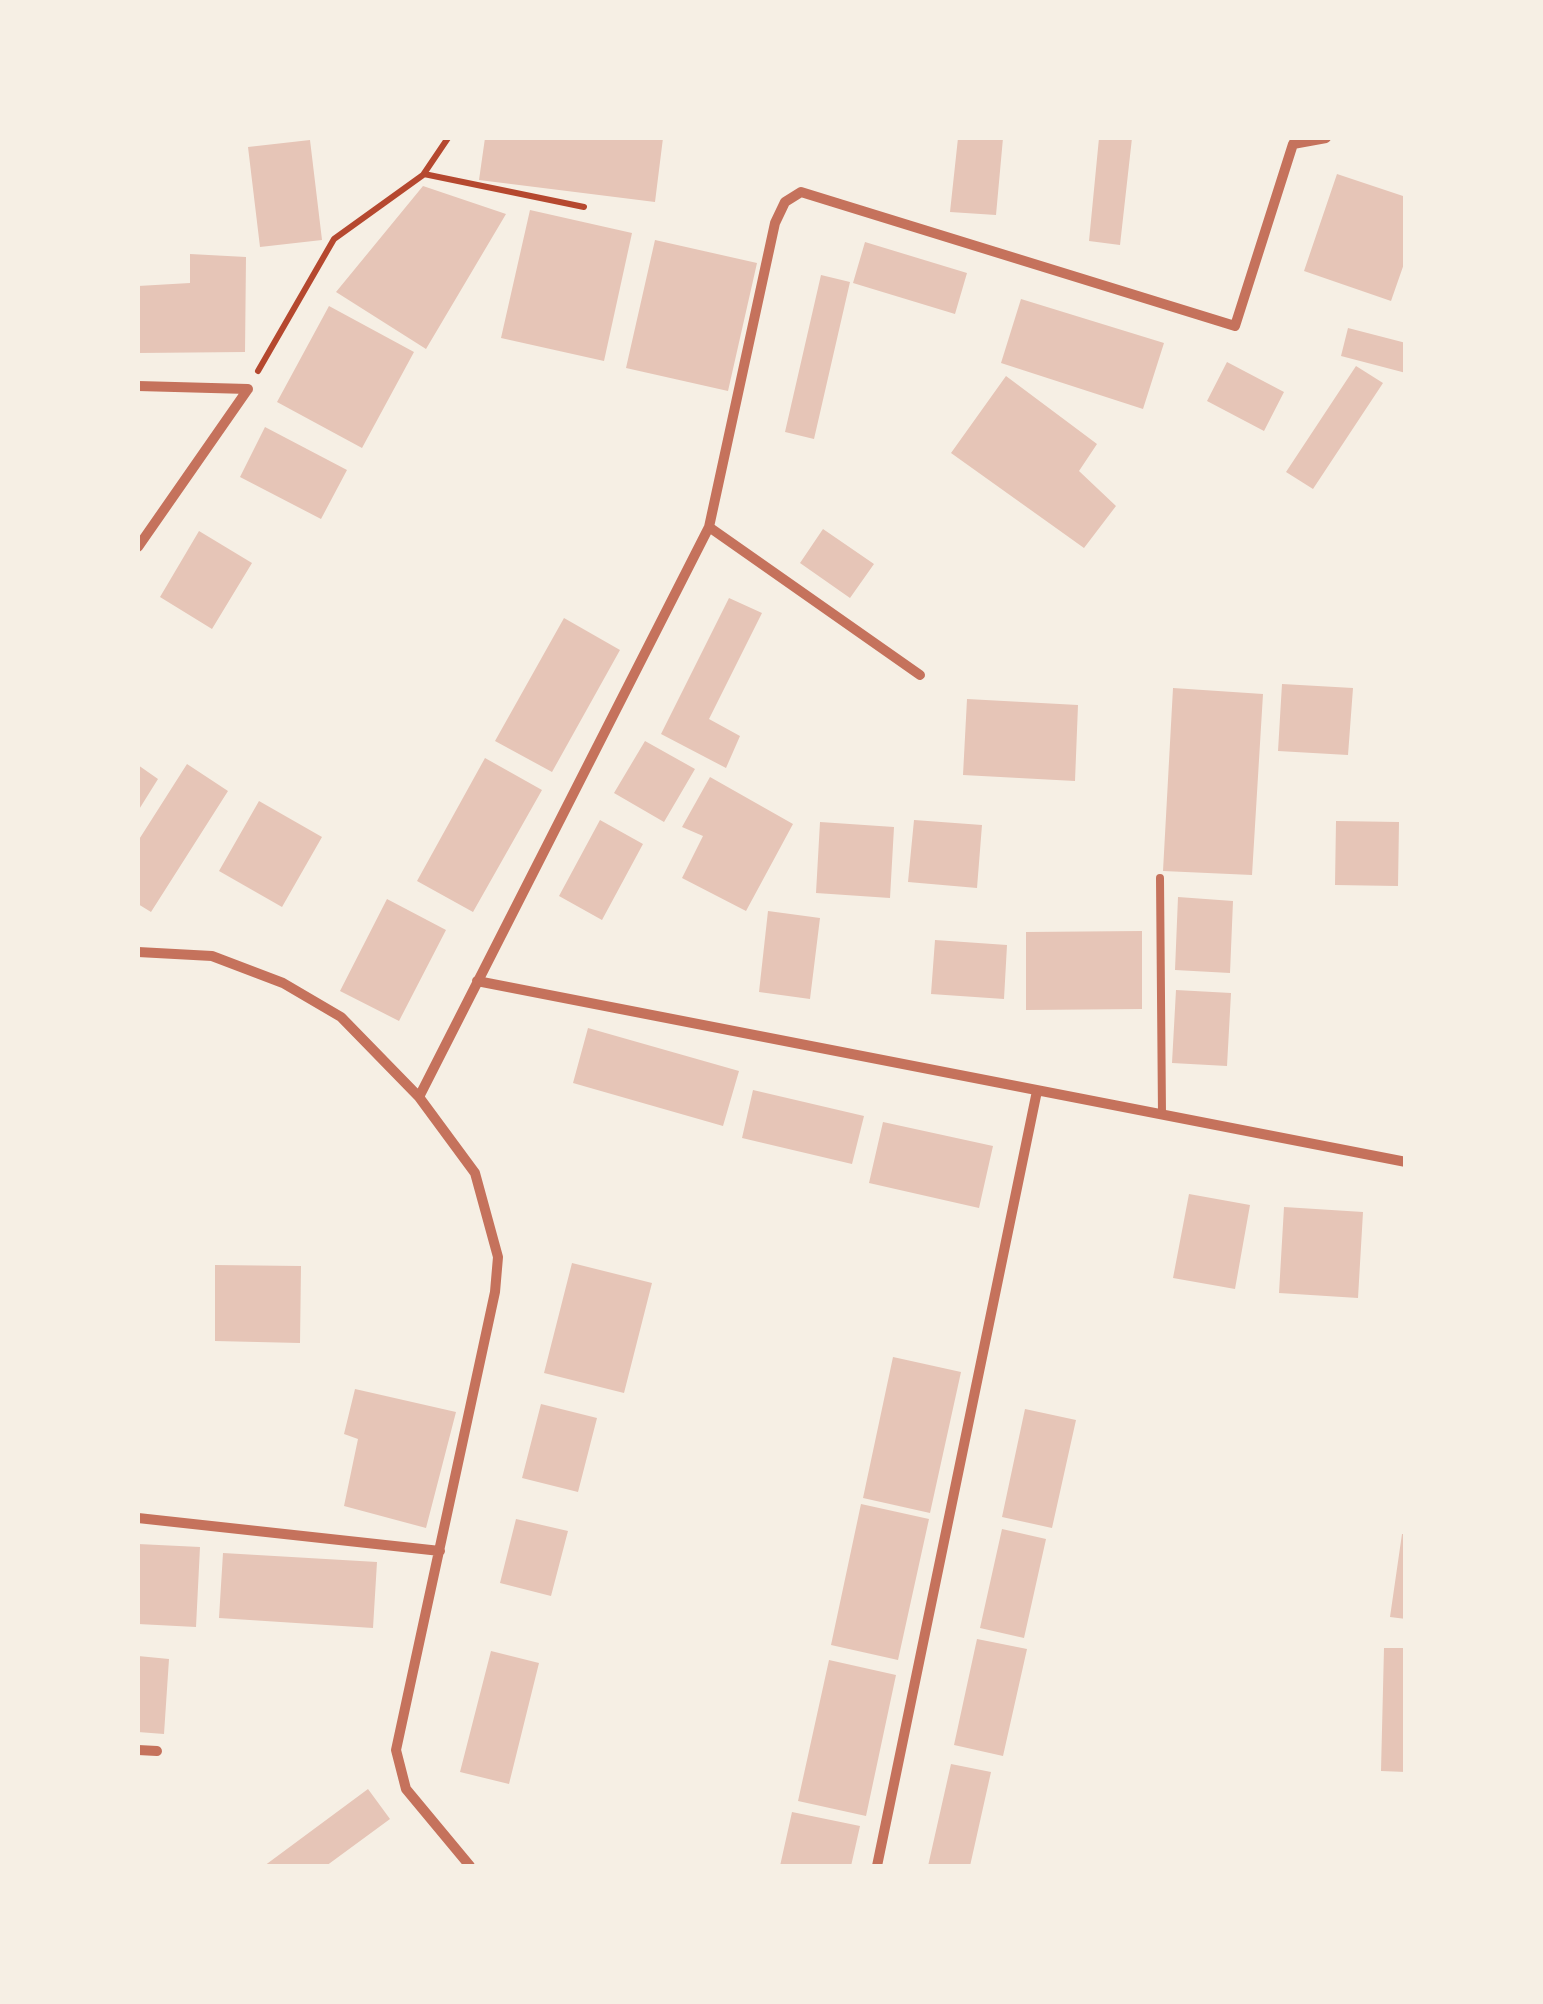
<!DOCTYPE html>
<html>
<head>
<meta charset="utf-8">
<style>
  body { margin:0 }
  #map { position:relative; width:1543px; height:2004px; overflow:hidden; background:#f6efe4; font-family:Quicksand,sans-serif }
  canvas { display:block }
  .frame { position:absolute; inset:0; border:140px solid #f6efe4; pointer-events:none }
</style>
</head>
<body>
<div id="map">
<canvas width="1543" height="2004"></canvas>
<div class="frame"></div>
</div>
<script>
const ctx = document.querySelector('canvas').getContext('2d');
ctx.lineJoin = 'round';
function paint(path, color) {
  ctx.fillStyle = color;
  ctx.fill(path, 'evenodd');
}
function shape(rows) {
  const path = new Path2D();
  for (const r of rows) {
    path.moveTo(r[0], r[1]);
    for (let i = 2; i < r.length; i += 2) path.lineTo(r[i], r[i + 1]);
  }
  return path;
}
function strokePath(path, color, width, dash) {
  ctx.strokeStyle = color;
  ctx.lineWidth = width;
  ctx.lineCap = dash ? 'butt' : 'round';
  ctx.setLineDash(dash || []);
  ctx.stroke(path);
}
paint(shape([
  [485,138,663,138,655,202,479,180],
  [958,138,1003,138,996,215,950,212],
  [1099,138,1132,138,1120,245,1089,241],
  [310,140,322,240,260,247,248,147],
  [1337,174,1406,197,1406,258,1391,301,1304,271],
  [423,186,506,214,426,349,336,292],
  [530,210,632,233,604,361,501,338],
  [655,240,757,263,728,391,626,368],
  [865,242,967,273,955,314,853,283],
  [190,254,246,257,245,352,138,353,138,286,190,283],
  [821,275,850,282,814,439,785,432],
  [1021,299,1164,343,1143,409,1001,363],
  [329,306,414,352,362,448,277,402],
  [1348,328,1406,343,1406,373,1341,356],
  [1227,362,1284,392,1264,431,1207,401],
  [1356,366,1383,383,1313,489,1286,472],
  [1006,376,1097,444,1079,471,1116,506,1084,548,951,453],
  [265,427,347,470,321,519,240,477],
  [823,529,874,564,850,598,800,563],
  [199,531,252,563,212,629,160,597],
  [729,598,762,613,709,719,740,736,726,768,661,734],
  [564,618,620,650,552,772,495,741],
  [1282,684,1353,688,1348,755,1278,751],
  [1173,688,1263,694,1252,875,1163,871],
  [967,699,1078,705,1075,781,963,775],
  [645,741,695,769,664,822,614,793],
  [485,758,542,790,473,912,417,881],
  [187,764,228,791,151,912,138,904,138,841],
  [138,765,158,779,138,811],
  [710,777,793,824,746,911,682,878,703,836,682,827],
  [259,801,322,837,282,907,219,871],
  [600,820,643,844,602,920,559,896],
  [914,820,982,825,977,888,908,882],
  [1336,821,1399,822,1398,886,1335,885],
  [820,822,894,827,890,898,816,893],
  [1178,897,1233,901,1230,973,1175,970],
  [387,899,446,930,399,1021,340,991],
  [768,911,820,918,810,999,759,992],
  [1142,931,1142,1009,1026,1010,1026,932],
  [935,940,1007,945,1004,999,931,994],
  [1176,990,1231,993,1227,1066,1172,1063],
  [588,1028,739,1071,723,1126,573,1083],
  [753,1090,864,1116,852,1164,742,1138],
  [883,1122,993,1146,979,1208,869,1183],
  [1189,1194,1250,1205,1235,1289,1173,1278],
  [1284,1207,1363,1212,1358,1298,1279,1293],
  [572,1263,652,1283,624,1393,544,1373],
  [215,1265,301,1266,300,1343,215,1341],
  [893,1357,961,1372,930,1513,863,1498],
  [355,1389,456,1412,426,1528,344,1506,358,1439,344,1434],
  [541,1404,597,1418,578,1492,522,1478],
  [1025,1409,1076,1420,1052,1528,1002,1517],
  [861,1504,929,1519,898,1660,831,1645],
  [516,1519,568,1531,551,1596,500,1583],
  [1002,1529,1046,1539,1024,1638,980,1628],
  [1402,1534,1406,1534,1406,1619,1390,1617],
  [138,1544,200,1547,196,1627,138,1624],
  [223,1553,377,1562,373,1628,219,1618],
  [977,1639,1027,1649,1003,1756,954,1745],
  [1384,1648,1406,1648,1406,1772,1381,1771],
  [491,1651,539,1663,509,1784,460,1772],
  [138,1656,169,1659,164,1734,138,1732],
  [829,1660,896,1675,866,1816,798,1801],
  [951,1764,991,1772,970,1866,928,1866],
  [368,1789,390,1819,326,1866,264,1866],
  [792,1812,860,1826,851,1866,780,1866]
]), '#e6c5b7');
strokePath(shape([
  [424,174,584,207],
  [258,371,334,239,423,175,448,138]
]), '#b5482f', 6);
strokePath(shape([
  [1160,878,1162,1115]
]), '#c5725c', 8);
strokePath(shape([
  [138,386,248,389],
  [709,527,920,675],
  [138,547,248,389],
  [138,952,212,956,283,983,341,1017,419,1097,475,1173,498,1257,495,1292,396,1750,406,1789,470,1866],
  [477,981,1406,1162],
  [419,1097,709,527,775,223,785,202,801,192,1235,326,1293,144,1326,138],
  [138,1518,440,1551],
  [138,1750,157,1751],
  [877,1866,1037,1091]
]), '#c5725c', 10);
</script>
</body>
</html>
